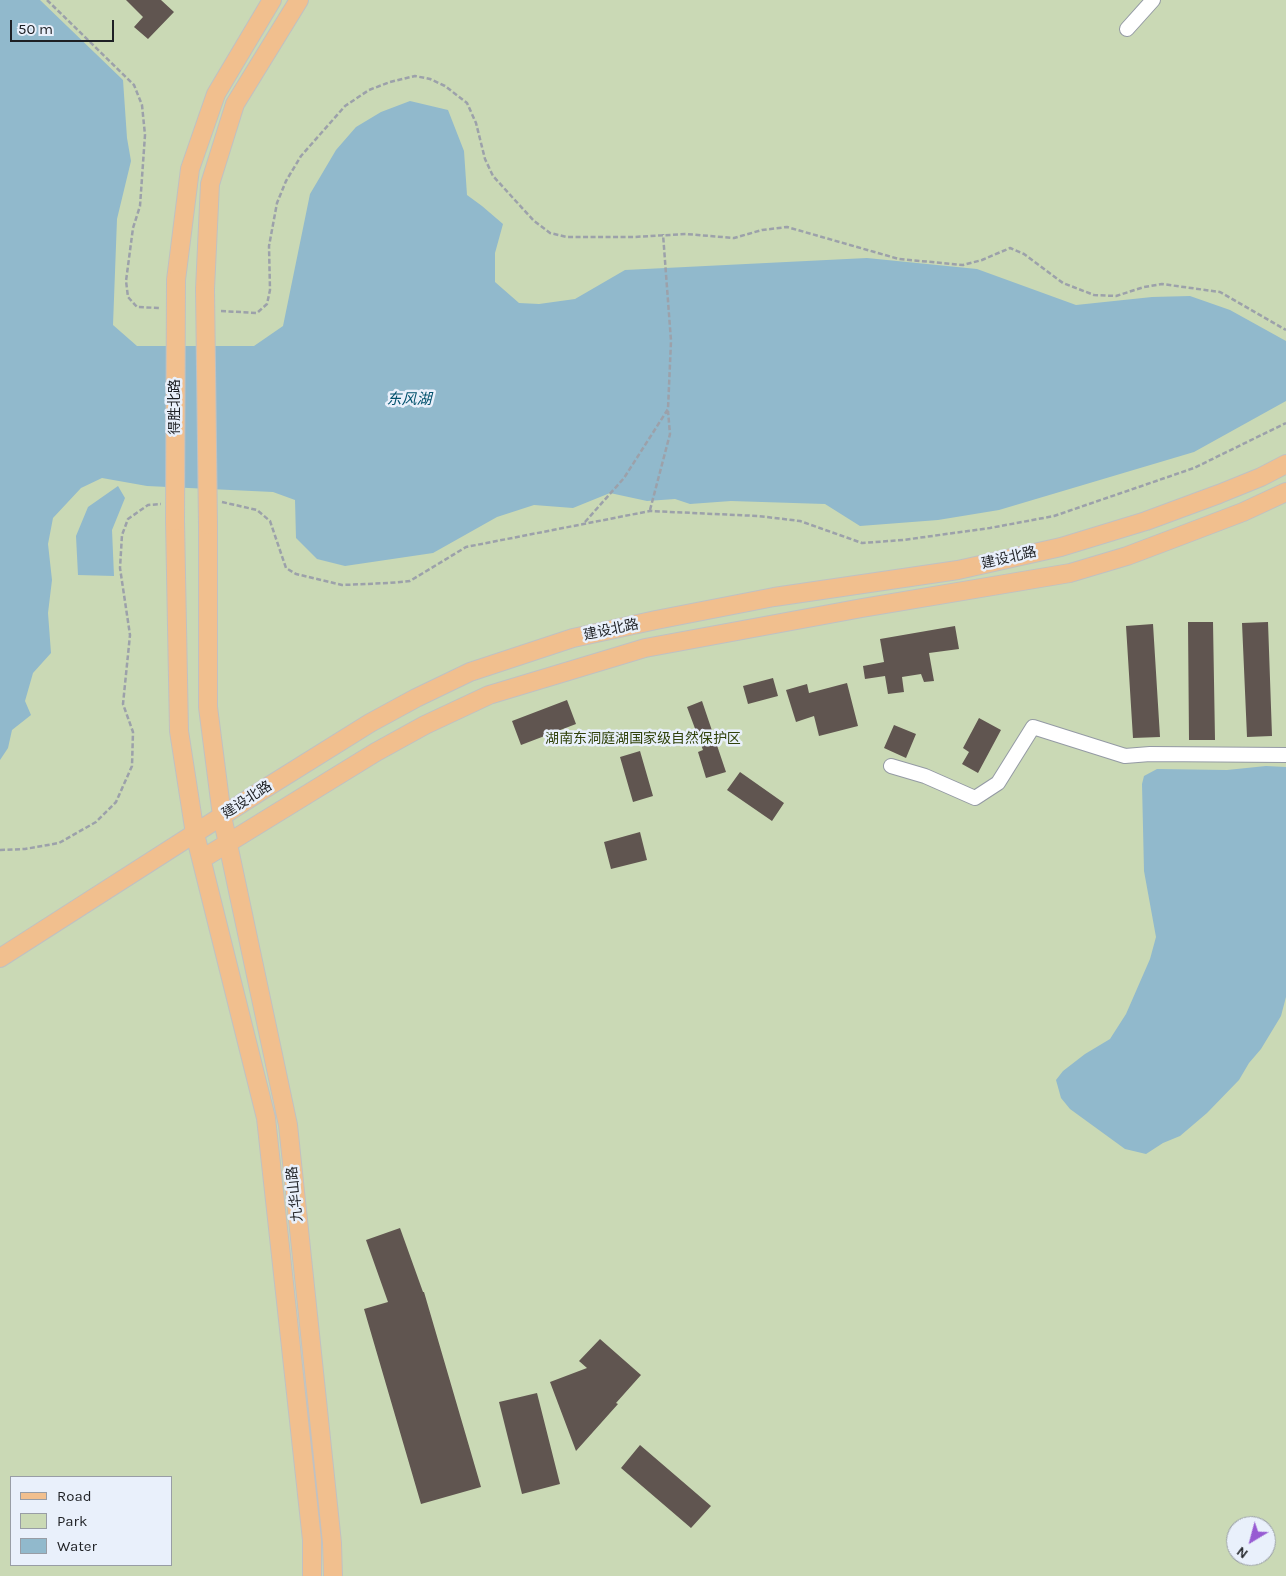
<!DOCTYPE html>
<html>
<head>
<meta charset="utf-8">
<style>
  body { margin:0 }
  #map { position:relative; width:1286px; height:1576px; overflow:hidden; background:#dce3ee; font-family:Karla,sans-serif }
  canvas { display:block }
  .legend { position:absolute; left:10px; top:1476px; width:162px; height:90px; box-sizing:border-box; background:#e9f0fb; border:1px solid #989da5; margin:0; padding:6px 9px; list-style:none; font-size:15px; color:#1e2024 }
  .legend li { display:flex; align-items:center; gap:10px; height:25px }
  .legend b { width:25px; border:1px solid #989da5 }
  .north { position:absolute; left:1226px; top:1516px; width:50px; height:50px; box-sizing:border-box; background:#e9f0fb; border:1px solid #989da5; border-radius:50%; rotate:217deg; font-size:14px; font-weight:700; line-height:20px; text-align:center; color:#1e2024 }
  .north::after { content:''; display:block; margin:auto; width:18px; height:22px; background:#975bd2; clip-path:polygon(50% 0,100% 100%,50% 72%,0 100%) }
  .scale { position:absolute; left:10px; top:20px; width:104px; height:22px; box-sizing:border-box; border:2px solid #1e2024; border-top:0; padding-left:6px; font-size:15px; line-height:18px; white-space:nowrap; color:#1e2024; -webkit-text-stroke:4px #e9f0fb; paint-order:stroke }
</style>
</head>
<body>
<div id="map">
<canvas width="1286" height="1576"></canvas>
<ul class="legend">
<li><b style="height:6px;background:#f1bf8e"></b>Road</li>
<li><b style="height:14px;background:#cad9b5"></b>Park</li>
<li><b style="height:14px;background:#91b9cc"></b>Water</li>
</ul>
<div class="north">N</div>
<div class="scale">50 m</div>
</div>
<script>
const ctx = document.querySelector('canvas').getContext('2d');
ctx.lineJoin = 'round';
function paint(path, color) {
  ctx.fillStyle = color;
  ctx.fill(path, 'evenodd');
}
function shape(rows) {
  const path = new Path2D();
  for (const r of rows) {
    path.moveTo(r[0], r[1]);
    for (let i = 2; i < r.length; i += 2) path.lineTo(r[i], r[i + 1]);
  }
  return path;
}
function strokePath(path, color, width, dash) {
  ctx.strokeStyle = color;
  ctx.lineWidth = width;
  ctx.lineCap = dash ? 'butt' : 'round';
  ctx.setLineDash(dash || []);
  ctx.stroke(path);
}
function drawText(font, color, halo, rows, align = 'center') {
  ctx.font = font + ' Karla,"Noto Sans SC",sans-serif';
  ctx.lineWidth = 5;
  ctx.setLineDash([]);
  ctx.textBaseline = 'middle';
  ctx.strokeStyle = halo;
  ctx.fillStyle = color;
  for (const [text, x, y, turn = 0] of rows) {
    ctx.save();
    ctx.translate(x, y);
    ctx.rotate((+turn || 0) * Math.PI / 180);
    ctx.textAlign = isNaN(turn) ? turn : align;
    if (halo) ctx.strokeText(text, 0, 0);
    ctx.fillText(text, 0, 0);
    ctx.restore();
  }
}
paint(shape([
  [0,0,1286,0,1286,1576,0,1576],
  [11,1477,171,1477,171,1565,11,1565],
  [1236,1526,1266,1526,1266,1556,1236,1556]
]), '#cad9b5');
paint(shape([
  [0,0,40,0,123,80,127,138,131,161,117,219,113,325,137,346,254,346,283,326,310,194,336,150,356,127,381,112,410,101,448,110,464,151,467,195,482,206,503,224,495,253,495,282,519,303,539,304,575,299,625,270,867,258,977,269,1076,305,1152,297,1190,296,1230,310,1286,341,1286,401,1194,452,999,510,938,520,860,526,825,504,731,501,690,504,675,499,647,501,610,493,573,508,534,505,497,517,433,553,345,566,317,559,296,538,295,500,273,492,147,486,102,478,81,488,53,518,48,544,52,580,48,613,51,653,33,673,25,701,31,715,12,730,8,748,0,760],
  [118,486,125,498,112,530,114,576,78,575,76,536,88,507],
  [1266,766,1286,767,1286,997,1281,1016,1261,1049,1249,1063,1239,1080,1207,1113,1180,1136,1163,1143,1146,1154,1125,1149,1070,1109,1061,1098,1056,1080,1063,1071,1085,1054,1110,1039,1126,1014,1150,959,1156,937,1144,871,1142,784,1144,776,1157,769,1227,770]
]), '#91b9cc');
paint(shape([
  [126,0,161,0,174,12,148,39,134,27,143,17],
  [1188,622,1213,622,1215,740,1189,740],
  [1268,622,1272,736,1247,737,1242,623],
  [1153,624,1160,737,1133,738,1126,626],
  [955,626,959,649,929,653,934,681,924,682,921,674,902,677,904,692,888,694,885,676,865,679,863,666,884,662,880,639],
  [773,678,778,696,748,704,743,686],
  [847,683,858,726,819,736,814,716,796,722,786,690,807,684,809,693],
  [567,700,576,724,521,745,512,721],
  [702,701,726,772,706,778,698,752,703,750,687,707],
  [979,718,1001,730,978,773,962,764,969,752,963,748],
  [894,725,916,734,906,758,884,748],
  [640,751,653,796,633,802,620,757],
  [740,772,784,803,772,821,727,790],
  [640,832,647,860,611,869,604,842],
  [400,1228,423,1292,424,1292,481,1487,421,1504,364,1309,388,1302,366,1240],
  [600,1339,641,1375,616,1403,618,1404,576,1451,550,1382,587,1368,579,1361],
  [537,1393,560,1484,522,1494,499,1402],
  [640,1445,711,1506,691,1528,621,1468]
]), '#605550');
const minor = shape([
  [1127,29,1153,0],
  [891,766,925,776,975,798,998,783,1033,727,1125,756,1150,754,1286,755]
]);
const major = shape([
  [176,280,190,169,216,94,272,0],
  [205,289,210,184,235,104,299,0],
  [175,521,179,731,195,834,266,1118,312,1540,312,1576],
  [208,525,208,707,222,816,288,1125,332,1543,333,1576],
  [202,859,376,752,425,725,489,695,645,648,862,608,1070,573,1127,556,1180,536,1243,512,1286,492],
  [0,958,261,791,370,723,416,698,470,672,573,638,656,620,774,597,958,570,1061,547,1146,521,1219,494,1261,477,1286,464]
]);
strokePath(minor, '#949aa4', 16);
strokePath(major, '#c0c1c2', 20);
strokePath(shape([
  [47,0,134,85,142,105,145,135,140,206,133,228,126,281,128,297,137,307,160,308],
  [221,311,257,313,267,304,270,290,269,246,277,203,286,181,301,156,345,106,369,90,390,82,415,76,430,79,445,86,467,103,476,123,485,159,493,176,534,221,550,233,567,237,634,237,686,234,734,238,762,230,787,227,899,259,963,265,982,260,1010,248,1024,254,1063,283,1094,295,1116,296,1144,287,1162,284,1220,292,1286,330],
  [222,502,257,510,270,521,286,568,296,574,342,585,389,583,410,581,466,547,650,511,758,516,800,521,862,543,903,540,990,528,1054,516,1194,468,1286,423],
  [650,510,670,434,668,411],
  [585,522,624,478,668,409,671,341,663,234],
  [0,850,25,849,59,843,96,822,116,802,132,766,133,732,123,704,130,635,120,568,122,535,128,519,148,505,161,504]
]), '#9ca1aa', 2.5, [5, 2.5]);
strokePath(minor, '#fff', 14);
strokePath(major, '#f1bf8e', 18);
const majorBridge = shape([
  [205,289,208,525],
  [175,521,176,280]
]);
strokePath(majorBridge, '#c0c1c2', 20, []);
strokePath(majorBridge, '#f1bf8e', 18);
drawText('14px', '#1e2024', '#e9f0fb', [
  ["得胜北路",175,407,-90],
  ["建设北路",1009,558,-13],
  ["建设北路",611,630,-12],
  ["建设北路",247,800,-33],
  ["九华山路",295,1194,-96]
]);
drawText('14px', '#30420a', '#e9f0fb', [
  ["湖南东洞庭湖国家级自然保护区",643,739]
]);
drawText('italic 15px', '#00506c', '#e9f0fb', [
  ["东风湖",409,400]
]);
</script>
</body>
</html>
